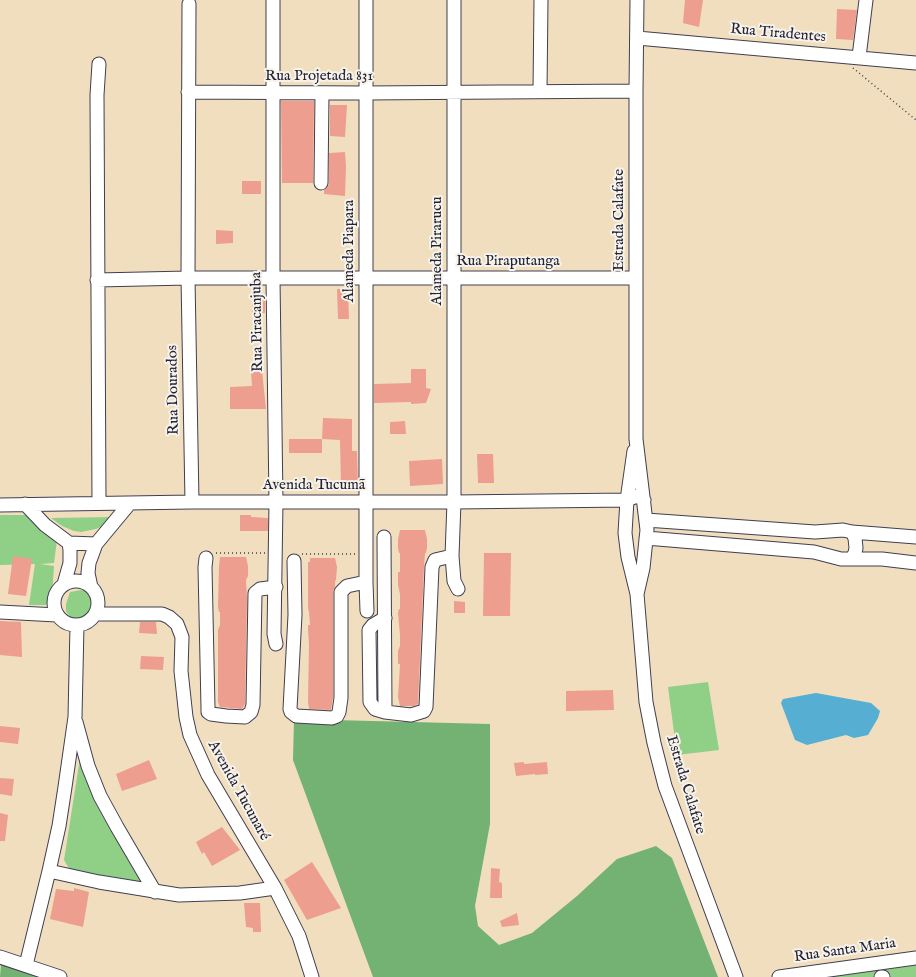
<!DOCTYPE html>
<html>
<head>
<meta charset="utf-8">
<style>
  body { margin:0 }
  canvas { display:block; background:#f0debf }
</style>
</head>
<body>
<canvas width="916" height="977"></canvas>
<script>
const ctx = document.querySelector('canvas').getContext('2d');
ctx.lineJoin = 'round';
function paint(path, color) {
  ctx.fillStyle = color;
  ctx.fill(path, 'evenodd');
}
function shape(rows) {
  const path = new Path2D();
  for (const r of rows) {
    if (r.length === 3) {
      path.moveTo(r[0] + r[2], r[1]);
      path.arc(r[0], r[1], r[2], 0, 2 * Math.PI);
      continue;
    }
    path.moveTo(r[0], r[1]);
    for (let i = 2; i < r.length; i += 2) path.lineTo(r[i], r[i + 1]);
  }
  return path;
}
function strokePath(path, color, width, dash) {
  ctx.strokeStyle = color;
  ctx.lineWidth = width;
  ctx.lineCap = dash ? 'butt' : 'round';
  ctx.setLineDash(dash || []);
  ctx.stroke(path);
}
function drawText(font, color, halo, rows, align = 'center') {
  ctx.font = font + ' "IM FELL English",serif';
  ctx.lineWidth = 4;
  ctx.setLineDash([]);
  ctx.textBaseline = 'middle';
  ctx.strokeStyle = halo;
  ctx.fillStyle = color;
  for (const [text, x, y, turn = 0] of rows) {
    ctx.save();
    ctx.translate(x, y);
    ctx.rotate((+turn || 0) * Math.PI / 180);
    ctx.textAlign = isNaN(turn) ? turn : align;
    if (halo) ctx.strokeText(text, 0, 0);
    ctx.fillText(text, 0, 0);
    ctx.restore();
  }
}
paint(shape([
  [0,515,27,515,57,540,54,563,40,564,54,566,52,596,46,605,29,605,35,564,0,565],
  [114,517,103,526,96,529,81,532,74,531,62,526,51,518],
  [81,590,89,592,95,598,96,607,92,618,80,621,71,618,66,611,66,604,70,592],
  [708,682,719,750,677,755,668,687],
  [81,752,142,881,135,883,70,870,64,860],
  [916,965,916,977,816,977]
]), '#8fcf86');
paint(shape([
  [294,719,490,724,490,824,475,906,478,926,499,945,532,933,577,896,617,859,656,846,672,858,718,977,373,977,293,760],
  [1,964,44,977,0,977]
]), '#73b273');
paint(shape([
  [816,693,871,703,880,711,878,718,868,735,854,738,846,735,807,745,795,740,781,703,783,699]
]), '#56aed3');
paint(shape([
  [685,0,703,0,699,27,683,23],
  [837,9,857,10,853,40,836,39],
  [281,101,314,101,313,183,282,183],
  [330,105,347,105,345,137,330,136],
  [345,152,346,166,345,196,324,194,324,190,328,187,329,183,329,153],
  [242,181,261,181,261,194,242,194],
  [216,230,233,231,233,243,216,244],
  [337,289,348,289,349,319,338,319],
  [252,297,265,297,265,313,252,313],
  [411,369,426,369,426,388,431,389,426,403,411,404,411,402,374,403,374,384,411,383],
  [262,371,266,409,230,409,230,387,252,386,251,372],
  [323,418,352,419,352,451,357,451,358,486,341,486,340,440,322,439],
  [405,421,406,434,390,434,390,422],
  [289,439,322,439,322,453,289,453],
  [477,454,493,454,494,483,478,483],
  [442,459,443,484,410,486,409,461],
  [240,515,251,515,251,517,268,518,268,531,240,531],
  [400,530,425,530,427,539,427,548,426,553,425,553,424,567,418,704,414,706,400,706,398,697,400,664,398,664,398,651,400,646,400,635,398,613,399,609,400,609,400,594,398,585,398,572,400,572,400,553,399,553,398,548,398,539],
  [484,553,511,553,510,616,483,616],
  [13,556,32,559,26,596,8,594],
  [220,557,246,557,248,566,248,576,246,580,247,598,245,704,242,709,220,707,218,702,218,630,220,625,220,612,219,612,218,607,219,566],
  [310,558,335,558,337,567,336,580,335,581,335,587,333,592,333,697,331,710,309,709,308,702,309,644,308,630,308,625,310,625,309,612,308,608,308,562,310,562],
  [454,601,465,602,465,613,454,613],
  [0,621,21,622,22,657,0,655],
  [140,622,156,622,157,634,139,633],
  [141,656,164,657,163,670,140,669],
  [613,690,614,710,566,711,566,691],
  [0,726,20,728,18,744,0,742],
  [149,760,157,779,122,791,116,774],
  [524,762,524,764,547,762,548,774,535,775,535,774,516,776,514,763],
  [0,778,14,779,12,796,0,794],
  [0,813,8,815,5,841,0,841],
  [222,827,240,850,212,866,204,852,202,854,196,842],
  [312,862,341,908,307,920,284,880],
  [491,868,500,869,499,882,502,883,502,898,490,898],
  [74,888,89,892,83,927,50,919,56,889,74,891],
  [244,903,260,903,261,932,253,932,253,928,246,927],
  [517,913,519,925,502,927,500,921]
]), '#ed9e8e');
const minor = shape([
  [273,0,273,278,276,502,274,634,276,644],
  [366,0,366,582,367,611],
  [454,0,454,502,452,556,454,581,458,589],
  [637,0,636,91,636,439,647,530,643,568,637,594],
  [189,4,188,278,192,502],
  [637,38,916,63],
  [859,57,866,0],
  [540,91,541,0],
  [188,92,366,93,636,91],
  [321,183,322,93],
  [97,280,188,278,636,278],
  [634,451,627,500,625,533,628,557,637,594,646,702,654,743,665,786,736,977],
  [99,503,97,95,99,64],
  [25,504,45,525,69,543,70,550,70,563,64,584],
  [0,505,192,502,454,502,627,500,637,496,644,500],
  [646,520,815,532,843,530,852,532,916,537],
  [384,537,385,712,411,715,424,711,426,707,432,567,435,560,452,556],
  [646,538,814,552,841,559,882,559,916,563],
  [69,543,96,544],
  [206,558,205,567,208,708,208,712,211,714,226,716,245,717,251,712,253,705,255,593,260,589,276,587],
  [852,558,855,553,856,548,855,538,852,532],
  [294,561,295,615,290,709,291,712,296,716,332,718,337,716,339,712,341,698,341,592,347,586,366,582],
  [76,603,22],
  [91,587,88,573,89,563,96,544,130,503],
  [0,612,57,615],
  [95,614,162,614,169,617,177,624,182,637,181,671,186,717,190,735,208,775,275,888,299,936,312,977],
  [385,618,373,625,369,630,370,702,375,709,385,712],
  [76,722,88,766,100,796,117,827,155,892],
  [49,871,99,882,179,895,240,893,275,888],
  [0,957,60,977],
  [26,965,49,871,59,826,65,787,75,717,77,625],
  [779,977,916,958],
  [881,977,883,977]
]);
strokePath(minor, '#413e4f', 15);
strokePath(shape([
  [853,68,916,120],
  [216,553,265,553],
  [302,554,356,554]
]), '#413e4f', 1.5, [1, 3]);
strokePath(minor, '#fff', 13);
drawText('15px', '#22223b', '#f7f3e8', [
  ["Rua Tiradentes",778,34,5],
  ["Rua Projetada 831",319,77],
  ["Estrada Calafate",620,220,-90],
  ["Alameda Piapara",350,251,-90],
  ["Alameda Pirarucu",438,251,-90],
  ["Rua Piraputanga",508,262],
  ["Rua Piracanjuba",258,322,-91],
  ["Rua Dourados",174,390,-91],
  ["Avenida Tucumã",314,486],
  ["Estrada Calafate",685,785,73],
  ["Avenida Tucunaré",238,791,61],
  ["Rua Santa Maria",845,951,-8]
]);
</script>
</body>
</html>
